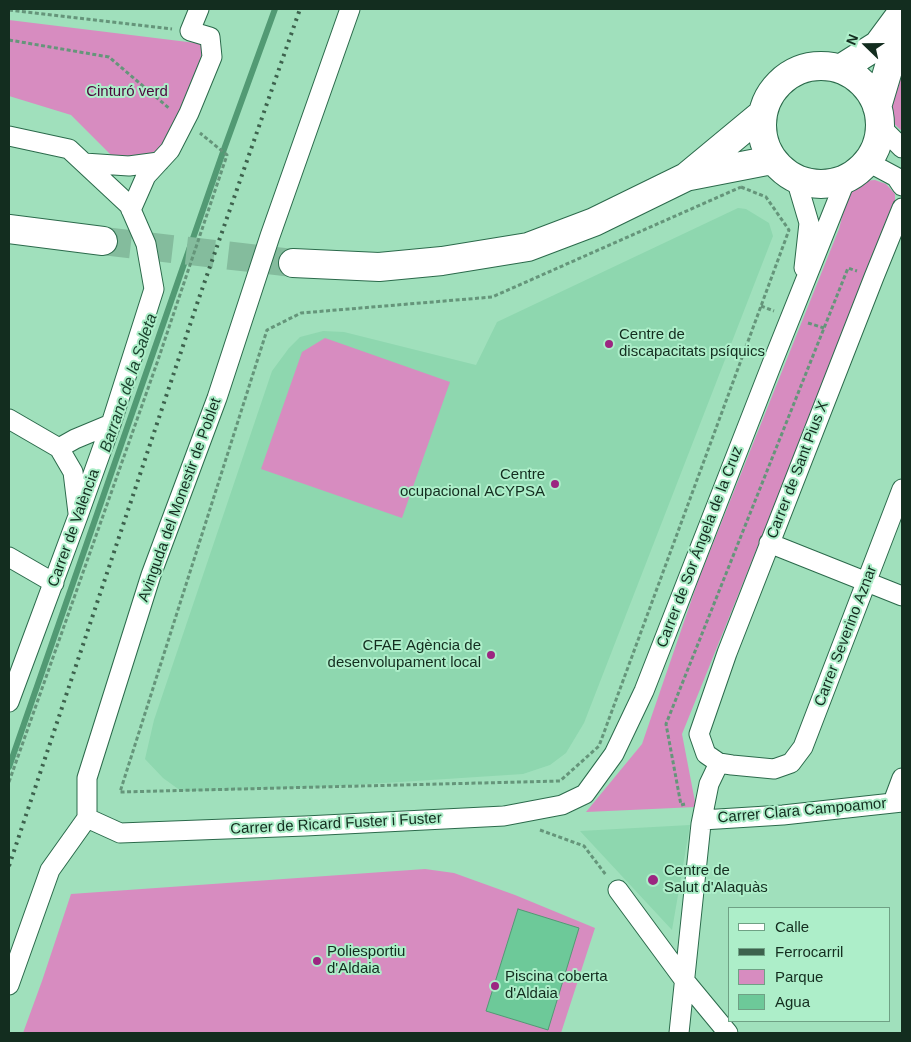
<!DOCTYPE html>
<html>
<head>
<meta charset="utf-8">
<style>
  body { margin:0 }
  #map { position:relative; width:911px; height:1042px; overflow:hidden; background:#a0e0bc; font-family:Arial,sans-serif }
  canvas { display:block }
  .frame { position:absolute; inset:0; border:10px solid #132d1f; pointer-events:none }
  .legend { position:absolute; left:728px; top:907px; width:162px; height:115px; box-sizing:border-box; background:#adeec9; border:1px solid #6fa185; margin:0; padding:6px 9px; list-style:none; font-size:15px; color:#132d1f }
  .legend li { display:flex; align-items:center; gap:10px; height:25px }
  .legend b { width:25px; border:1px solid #6fa185 }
  .north { position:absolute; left:841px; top:20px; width:50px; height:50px; -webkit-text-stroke:4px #adeec9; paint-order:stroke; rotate:292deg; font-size:14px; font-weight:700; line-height:20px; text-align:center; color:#132d1f }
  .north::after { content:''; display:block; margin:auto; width:18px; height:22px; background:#132d1f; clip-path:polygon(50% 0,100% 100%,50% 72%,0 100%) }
</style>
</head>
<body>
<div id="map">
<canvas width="911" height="1042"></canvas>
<div class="frame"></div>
<ul class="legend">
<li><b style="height:6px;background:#fff"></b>Calle</li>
<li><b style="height:6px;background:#3d624d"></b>Ferrocarril</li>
<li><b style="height:14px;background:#d78cc0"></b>Parque</li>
<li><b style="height:14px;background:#6dc999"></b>Agua</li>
</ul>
<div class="north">N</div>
</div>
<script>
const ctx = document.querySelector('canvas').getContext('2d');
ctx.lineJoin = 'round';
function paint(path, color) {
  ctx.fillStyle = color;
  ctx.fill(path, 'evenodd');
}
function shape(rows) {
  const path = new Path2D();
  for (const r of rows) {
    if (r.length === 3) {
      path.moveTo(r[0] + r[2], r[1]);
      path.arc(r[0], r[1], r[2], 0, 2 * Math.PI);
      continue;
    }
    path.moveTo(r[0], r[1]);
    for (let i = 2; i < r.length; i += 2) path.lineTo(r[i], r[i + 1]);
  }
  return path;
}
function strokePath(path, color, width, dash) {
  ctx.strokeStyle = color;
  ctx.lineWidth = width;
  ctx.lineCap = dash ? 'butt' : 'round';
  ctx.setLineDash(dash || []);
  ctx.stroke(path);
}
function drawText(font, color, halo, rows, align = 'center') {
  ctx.font = font + ' Arial,sans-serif';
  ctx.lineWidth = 4;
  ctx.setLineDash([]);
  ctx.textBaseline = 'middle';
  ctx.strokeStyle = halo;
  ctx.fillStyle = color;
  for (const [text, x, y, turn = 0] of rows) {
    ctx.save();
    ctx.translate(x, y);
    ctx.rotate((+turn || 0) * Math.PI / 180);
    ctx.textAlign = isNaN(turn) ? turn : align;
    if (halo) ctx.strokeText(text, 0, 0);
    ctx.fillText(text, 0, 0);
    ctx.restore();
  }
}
paint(shape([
  [738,208,746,209,769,223,773,236,584,723,566,753,550,765,523,774,323,787,206,791,181,791,163,778,145,759,154,720,272,371,289,348,300,337,323,331,344,332,476,365,497,322],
  [690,825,672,930,580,831]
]), '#8ed7af');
paint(shape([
  [9,20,204,44,195,81,170,132,159,149,143,158,115,159,71,115,9,96],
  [902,70,902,131,892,122,890,104],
  [875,180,886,184,895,194,895,206,682,734,696,807,586,812,642,744,698,581,839,229,847,197,862,181],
  [325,338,450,382,402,518,261,469,302,352],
  [425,869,454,873,515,895,595,928,561,1033,23,1033,42,981,71,894]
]), '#d78cc0');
const water = shape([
  [518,909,579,928,548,1030,486,1011,518,909]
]);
paint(water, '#6dc999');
strokePath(water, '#529a74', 1);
strokePath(shape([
  [9,767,223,152,275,9]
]), '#529a74', 6);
strokePath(shape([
  [103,241,293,263]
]), '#84bc9d', 28, [28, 14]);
const street = shape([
  [880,126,902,148],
  [9,136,69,149,129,205,146,244,154,289,111,424,78,516,9,702],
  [868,162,896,177,902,186],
  [84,163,129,166,159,162],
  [796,179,809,223,804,268],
  [902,208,874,277,727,653,699,734,706,754,719,763,732,765,774,769,791,763,803,747,902,489],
  [131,210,146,176,170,150,189,113,212,57,210,37,190,31,199,9],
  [9,419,59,448,73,472,78,513],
  [59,448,75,439,111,424],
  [769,543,902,596],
  [9,557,54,583],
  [893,802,902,778],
  [87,818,120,833,305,826,504,816,562,805,585,794,614,754,644,691,773,361,846,179],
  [702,820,783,815,902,802],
  [618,890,685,981,728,1033],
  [9,985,50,870,87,818,87,778,151,575,217,398,270,236,350,9],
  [679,1033,701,824,709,784,719,763]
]);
const secondary = shape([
  [821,125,59],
  [840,69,878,45,898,18],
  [877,107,902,23],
  [690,176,772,160],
  [9,229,103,241],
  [293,263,379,267,442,261,528,247,594,222,686,177,762,114]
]);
strokePath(street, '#2b6a4b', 21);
strokePath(secondary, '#2b6a4b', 30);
strokePath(shape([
  [9,10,172,29],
  [9,40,109,57,170,109],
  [741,187,766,197,789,230,599,746,560,781,120,792,267,330,301,313,492,297,741,187],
  [761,306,774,311],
  [808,323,824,328],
  [9,782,157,363,227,155,200,133],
  [685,804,681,805,666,724,848,268,857,271],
  [540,830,584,846,606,875]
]), '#65957a', 3, [4, 2.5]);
strokePath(street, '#fff', 19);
strokePath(secondary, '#fff', 28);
strokePath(shape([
  [9,866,199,298,300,9]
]), '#3d624d', 4, [2.5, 5]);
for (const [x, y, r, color] of [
  [609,344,5,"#9c2681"],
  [555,484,5,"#9c2681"],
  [491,655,5,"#9c2681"],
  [653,880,6,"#9c2681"],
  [317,961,5,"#9c2681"],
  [495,986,5,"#9c2681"]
]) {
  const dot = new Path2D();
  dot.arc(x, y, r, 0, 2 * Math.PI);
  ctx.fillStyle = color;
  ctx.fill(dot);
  strokePath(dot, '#adeec9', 2);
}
drawText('15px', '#4c073d', '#adeec9', [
  ["Cinturó verd",127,92]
]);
drawText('15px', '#132d1f', '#adeec9', [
  ["Centre de",619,335],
  ["discapacitats psíquics",619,352],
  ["Centre",545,475,"right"],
  ["ocupacional ACYPSA",545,492,"right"],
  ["CFAE Agència de",481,646,"right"],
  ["desenvolupament local",481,663,"right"],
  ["Centre de",664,871],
  ["Salut d'Alaquàs",664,888],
  ["Poliesportiu",327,952],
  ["d'Aldaia",327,969],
  ["Piscina coberta",505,977],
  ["d'Aldaia",505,994]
], 'left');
drawText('15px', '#132d1f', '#adeec9', [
  ["Carrer de Sant Pius X",798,470,-69],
  ["Avinguda del Monestir de Poblet",180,500,-70],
  ["Carrer de València",74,528,-70],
  ["Carrer de Sor Ángela de la Cruz",700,547,-69],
  ["Carrer Severino Aznar",846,636,-69],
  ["Carrer Clara Campoamor",802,811,-5],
  ["Carrer de Ricard Fuster i Fuster",336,824,-3]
]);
drawText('italic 16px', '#1c442f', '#adeec9', [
  ["Barranc de la Saleta",129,383,-71]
]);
</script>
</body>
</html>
